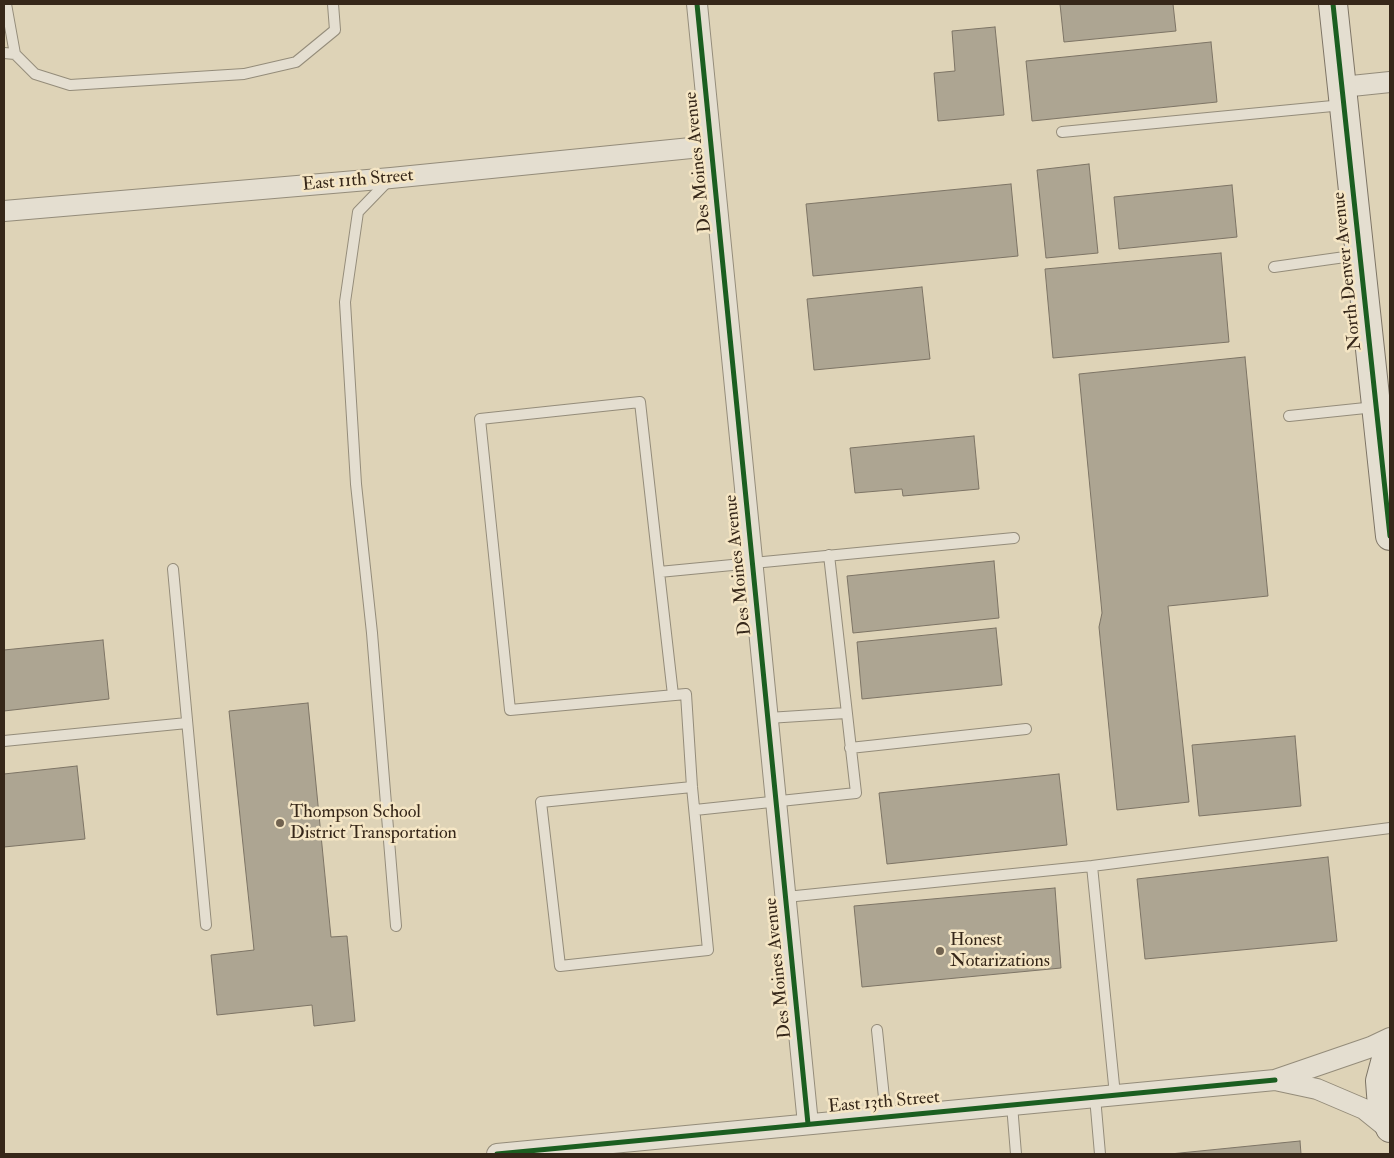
<!DOCTYPE html>
<html>
<head>
<meta charset="utf-8">
<style>
  body { margin:0 }
  #map { position:relative; width:1394px; height:1158px; overflow:hidden; background:#ded3b7; font-family:"IM FELL Double Pica",serif }
  canvas { display:block }
  .frame { position:absolute; inset:0; border:5px solid #362719; pointer-events:none }
</style>
</head>
<body>
<div id="map">
<canvas width="1394" height="1158"></canvas>
<div class="frame"></div>
</div>
<script>
const ctx = document.querySelector('canvas').getContext('2d');
ctx.lineJoin = 'round';
function paint(path, color) {
  ctx.fillStyle = color;
  ctx.fill(path, 'evenodd');
}
function shape(rows) {
  const path = new Path2D();
  for (const r of rows) {
    path.moveTo(r[0], r[1]);
    for (let i = 2; i < r.length; i += 2) path.lineTo(r[i], r[i + 1]);
  }
  return path;
}
function strokePath(path, color, width, dash) {
  ctx.strokeStyle = color;
  ctx.lineWidth = width;
  ctx.lineCap = dash ? 'butt' : 'round';
  ctx.setLineDash(dash || []);
  ctx.stroke(path);
}
function drawText(font, color, halo, rows, align = 'center') {
  ctx.font = font + ' "IM FELL Double Pica",serif';
  ctx.lineWidth = 5;
  ctx.setLineDash([]);
  ctx.textBaseline = 'middle';
  ctx.strokeStyle = halo;
  ctx.fillStyle = color;
  for (const [text, x, y, turn = 0] of rows) {
    ctx.save();
    ctx.translate(x, y);
    ctx.rotate((+turn || 0) * Math.PI / 180);
    ctx.textAlign = isNaN(turn) ? turn : align;
    if (halo) ctx.strokeText(text, 0, 0);
    ctx.fillText(text, 0, 0);
    ctx.restore();
  }
}
const building = shape([
  [1060,4,1173,4,1176,31,1064,42,1060,4],
  [995,27,1004,115,938,121,934,73,955,71,952,31,995,27],
  [1211,42,1217,102,1032,121,1026,61,1211,42],
  [1089,164,1098,253,1046,258,1037,170,1089,164],
  [1011,184,1018,256,813,276,806,204,1011,184],
  [1232,185,1237,237,1119,249,1114,197,1232,185],
  [1221,253,1229,342,1053,358,1045,269,1221,253],
  [922,287,930,359,814,370,807,299,922,287],
  [1245,357,1268,596,1168,606,1189,802,1117,810,1099,627,1102,613,1079,374,1245,357],
  [974,436,979,489,903,496,902,489,855,493,850,448,974,436],
  [994,561,999,618,853,633,847,576,994,561],
  [996,628,1002,685,862,699,857,642,996,628],
  [103,640,109,699,4,711,4,650,103,640],
  [308,703,331,937,347,936,355,1021,314,1026,312,1005,217,1015,211,955,254,950,229,711,308,703],
  [1295,736,1301,806,1199,816,1192,745,1295,736],
  [77,766,85,839,4,847,4,774,77,766],
  [1059,774,1067,845,887,864,879,793,1059,774],
  [1328,857,1337,941,1145,959,1137,879,1328,857],
  [1055,888,1061,968,862,987,854,906,1055,888],
  [1300,1141,1301,1154,1170,1154,1300,1141]
]);
paint(building, '#ada592');
strokePath(building, '#7d7465', 1);
const lane = shape([
  [6,4,15,54,35,74,70,85,244,74,296,62,335,30,333,4],
  [4,53,15,54],
  [1062,132,1343,105],
  [388,181,358,212,345,302,356,484,372,633,396,926],
  [1274,267,1359,255],
  [1289,416,1375,407],
  [173,569,206,925],
  [659,572,673,695],
  [768,718,846,713],
  [4,741,187,723],
  [850,748,1026,729],
  [692,787,541,802,560,966,708,950,692,787,686,694,510,710,480,419,640,402,659,572,1014,538],
  [695,810,856,793,829,555],
  [1092,866,1115,1095],
  [786,897,1092,866,1390,828],
  [877,1030,886,1117],
  [1095,1097,1100,1154],
  [1012,1105,1016,1154]
]);
const street = shape([
  [697,4,808,1124],
  [1342,87,1390,82],
  [4,211,391,178,711,146],
  [1275,1080,1317,1089,1364,1109,1390,1130],
  [497,1154,1275,1080,1371,1047,1390,1038]
]);
const secondary = shape([
  [1333,4,1390,536],
  [1390,1050,1387,1055,1380,1081,1382,1107,1390,1128]
]);
strokePath(lane, '#948c7a', 12);
strokePath(street, '#948c7a', 22);
strokePath(secondary, '#7d7465', 30);
strokePath(lane, '#e4ded0', 10);
strokePath(street, '#e4ded0', 20);
strokePath(secondary, '#e4ded0', 28);
strokePath(shape([
  [697,4,808,1124],
  [1333,4,1390,536],
  [497,1154,1275,1080]
]), '#1b5e20', 5);
for (const [x, y, r, color] of [
  [280,823,5,"#716350"],
  [940,951,5,"#716350"]
]) {
  const dot = new Path2D();
  dot.arc(x, y, r, 0, 2 * Math.PI);
  ctx.fillStyle = color;
  ctx.fill(dot);
  strokePath(dot, '#f5e6c5', 2);
}
drawText('18px', '#362719', '#f5e6c5', [
  ["Des Moines Avenue",699,162,-96],
  ["East 11th Street",358,181,-5],
  ["North Denver Avenue",1348,271,-96],
  ["Des Moines Avenue",739,565,-96],
  ["Des Moines Avenue",779,968,-96],
  ["East 13th Street",884,1103,-5]
]);
drawText('18px', '#362719', '#f5e6c5', [
  ["Thompson School",290,813],
  ["District Transportation",290,834],
  ["Honest",950,941],
  ["Notarizations",950,962]
], 'left');
</script>
</body>
</html>
